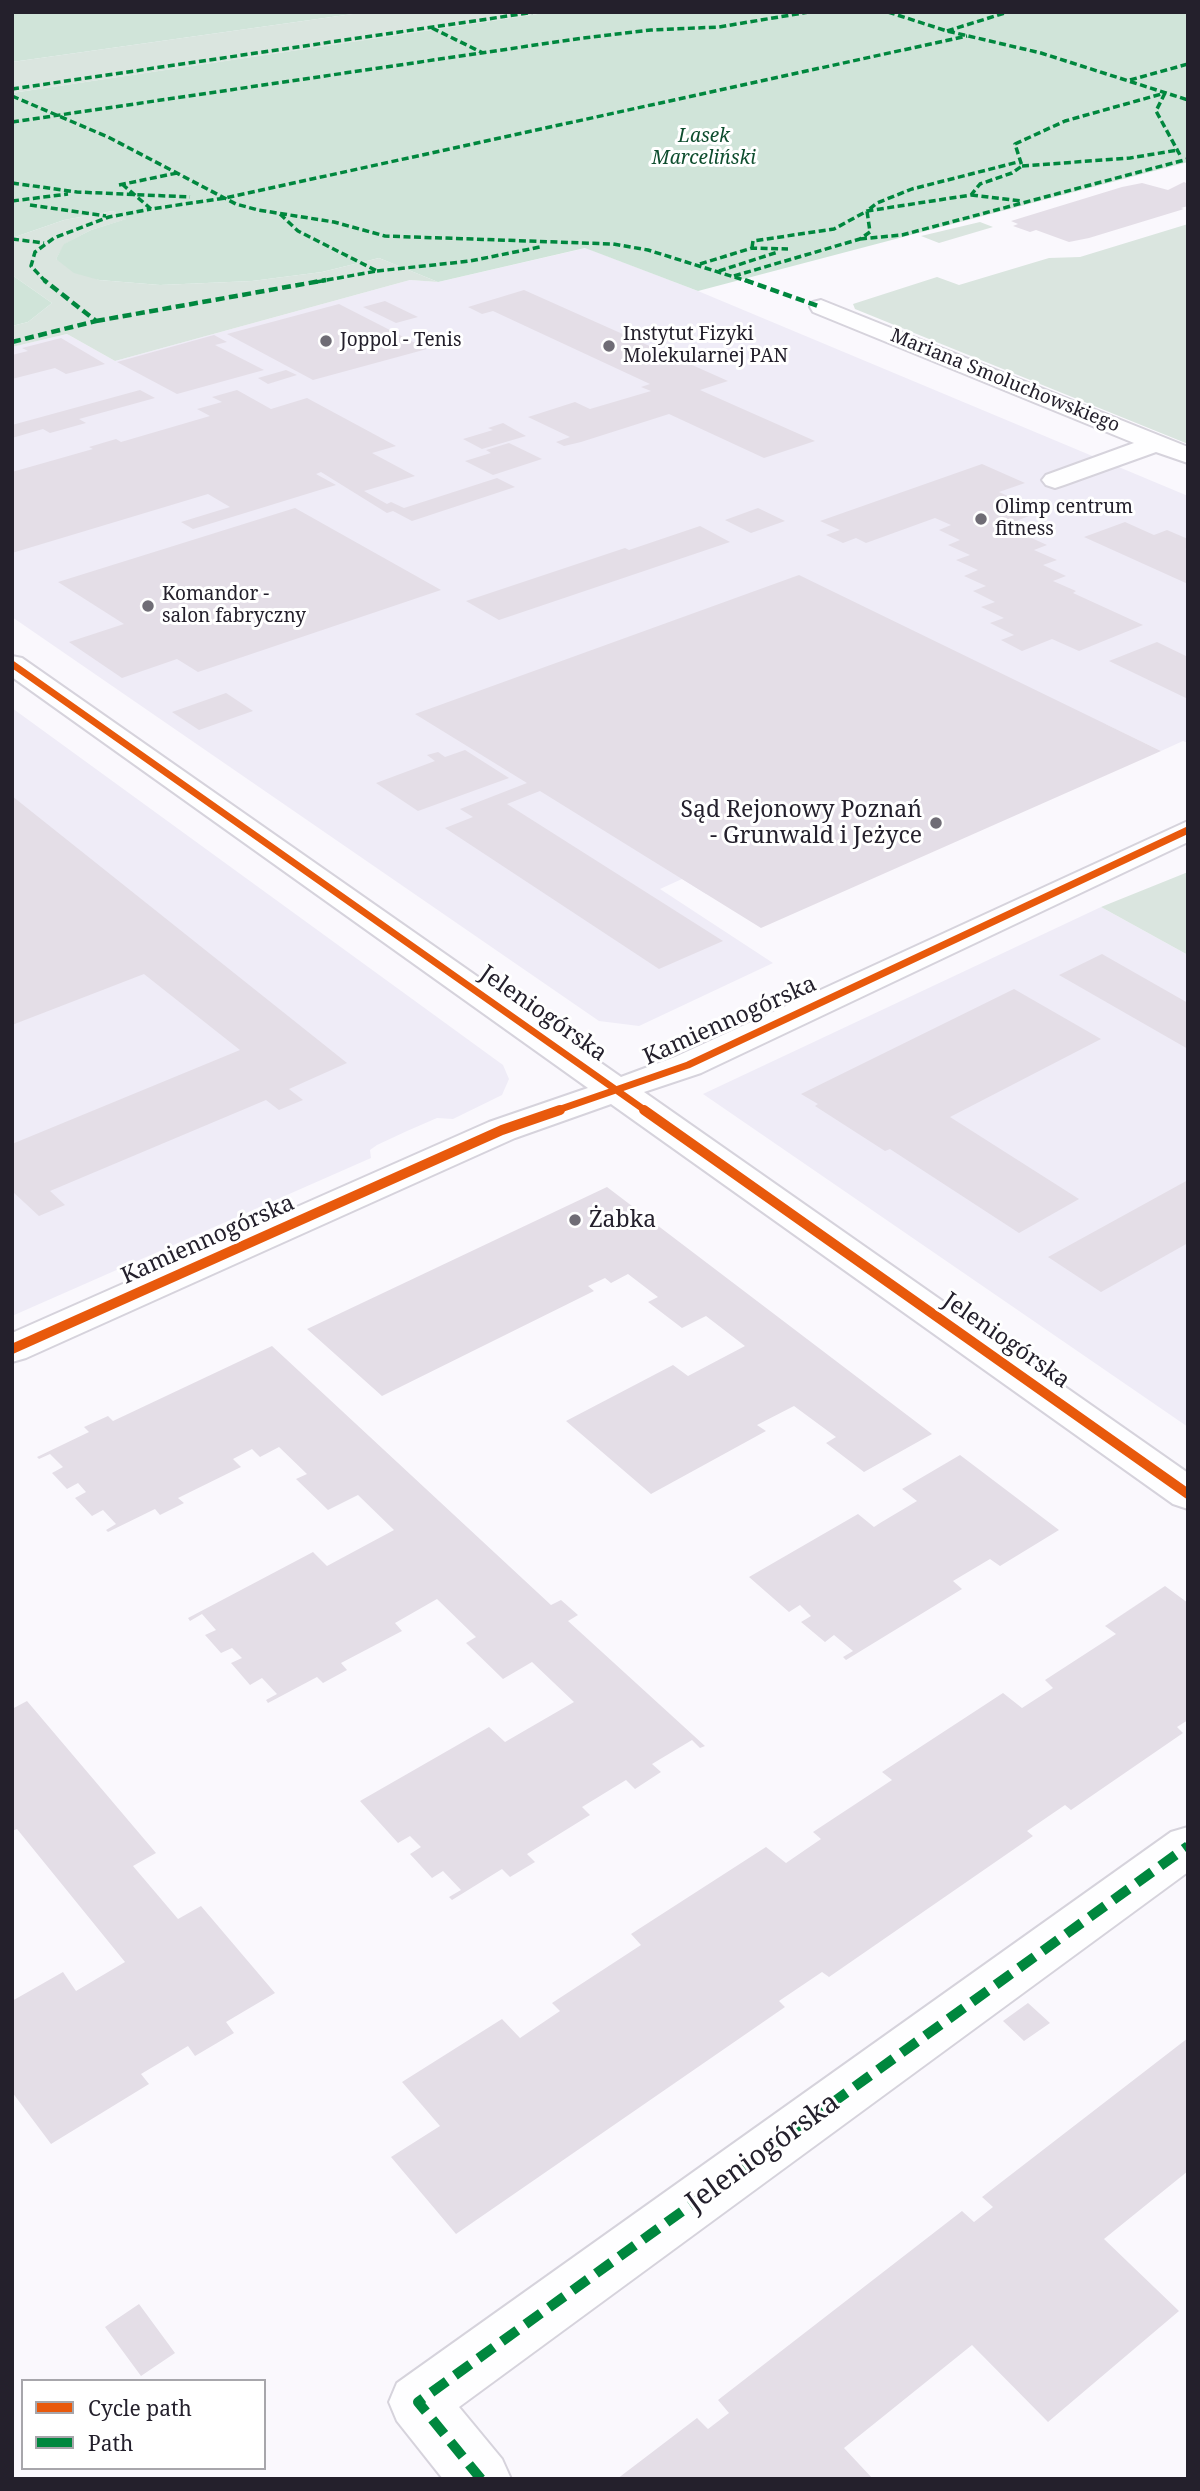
<!DOCTYPE html>
<html>
<head>
<meta charset="utf-8">
<style>
  body { margin:0 }
  #map { position:relative; width:1200px; height:2491px; overflow:hidden; background:#faf8fd; font-family:"Noto Serif",serif }
  canvas { display:block }
  .frame { position:absolute; inset:0; border:14px solid #24202c; pointer-events:none }
  .legend { position:absolute; left:21px; top:2379px; width:245px; height:91px; box-sizing:border-box; background:#fff; border:2px solid #a7a6ab; margin:0; padding:9px 12px; list-style:none; font-size:21px; color:#24202c }
  .legend li { display:flex; align-items:center; gap:14px; height:35px }
  .legend b { width:35px; border:2px solid #a7a6ab }
</style>
</head>
<body>
<div id="map">
<canvas width="1200" height="2491"></canvas>
<div class="frame"></div>
<ul class="legend">
<li><b style="height:9px;background:#e8590c"></b>Cycle path</li>
<li><b style="height:9px;background:#00873e"></b>Path</li>
</ul>
</div>
<script>
const ctx = document.querySelector('canvas').getContext('2d');
ctx.lineJoin = 'round';
function paint(path, color) {
  ctx.fillStyle = color;
  ctx.fill(path, 'evenodd');
}
function shape(rows) {
  const path = new Path2D();
  for (const r of rows) {
    path.moveTo(r[0], r[1]);
    for (let i = 2; i < r.length; i += 2) path.lineTo(r[i], r[i + 1]);
  }
  return path;
}
function strokePath(path, color, width, dash) {
  ctx.strokeStyle = color;
  ctx.lineWidth = width;
  ctx.lineCap = dash ? 'butt' : 'round';
  ctx.setLineDash(dash || []);
  ctx.stroke(path);
}
function drawText(font, color, halo, rows, align = 'center') {
  ctx.font = font + ' "Noto Serif",serif';
  ctx.lineWidth = 6;
  ctx.setLineDash([]);
  ctx.textBaseline = 'middle';
  ctx.strokeStyle = halo;
  ctx.fillStyle = color;
  for (const [text, x, y, turn = 0] of rows) {
    ctx.save();
    ctx.translate(x, y);
    ctx.rotate((+turn || 0) * Math.PI / 180);
    ctx.textAlign = isNaN(turn) ? turn : align;
    if (halo) ctx.strokeText(text, 0, 0);
    ctx.fillText(text, 0, 0);
    ctx.restore();
  }
}
paint(shape([
  [586,248,698,291,1188,496,1188,743,1183,741,1161,751,1105,724,706,894,682,879,660,889,773,963,639,1026,599,1021,12,617,12,347,67,334,115,361,410,280,438,282],
  [12,708,503,1065,509,1079,502,1095,453,1119,437,1118,407,1131,377,1145,370,1150,371,1158,12,1316],
  [1101,907,1188,955,1188,1427,703,1094]
]), '#efecf7');
paint(shape([
  [367,12,551,12,12,93,12,62],
  [113,211,127,219,91,230,65,244,56,259,99,280,160,285,252,281,322,272,379,258,438,282,410,280,115,361,67,334,12,347,12,326,28,322,52,303,12,275,12,238,64,220],
  [980,222,993,227,939,243,921,236],
  [1188,224,1188,444,855,309,853,304,937,277,959,285,1049,258,1080,257],
  [1188,872,1188,955,1101,907]
]), '#dae5df');
paint(shape([
  [12,12,367,12,12,62],
  [551,12,1188,12,1188,162,698,291,585,248,438,282,379,258,322,272,252,281,160,285,99,280,74,273,56,259,64,244,91,230,126,219,113,211,64,220,12,238,12,93],
  [12,275,52,303,28,322,12,326]
]), '#d0e4d9');
paint(shape([
  [1184,182,1188,184,1188,206,1181,208,1184,209,1089,238,1069,242,1036,230,1030,232,1013,226,1018,224,1011,221,1122,187,1142,183,1168,190],
  [524,290,728,381,700,390,815,441,764,458,669,414,581,442,564,446,556,442,570,437,528,417,575,402,590,409,651,391,641,387,650,384,493,311,482,314,468,307],
  [385,301,418,317,396,323,363,307],
  [339,304,427,349,313,380,227,334],
  [214,335,227,342,215,345,264,370,177,394,117,362],
  [61,338,105,364,66,374,55,368,12,379,12,355,28,351,22,348],
  [286,370,297,375,268,384,258,378],
  [140,390,155,398,79,419,86,423,50,433,43,429,12,438,12,425],
  [237,390,271,409,307,398,396,446,372,453,415,476,364,491,387,504,391,502,404,508,497,478,515,487,412,521,393,511,387,513,321,472,316,474,336,485,193,529,181,522,230,507,208,494,12,553,12,472,93,449,89,447,116,439,121,442,210,416,197,409,222,402,212,397],
  [503,423,526,436,482,449,463,439,493,430,488,428],
  [509,443,542,459,493,475,465,461,491,453,486,450],
  [982,464,1025,483,999,492,1021,502,1007,507,1029,516,1016,521,1037,530,1025,535,1047,545,1034,550,1057,560,1043,565,1066,576,1053,581,1076,591,1073,593,1143,625,1079,651,1052,639,1022,651,1001,640,1014,635,990,623,1004,618,981,607,995,602,973,591,986,586,964,576,978,570,956,560,970,555,948,545,960,540,939,530,951,525,935,518,866,543,856,538,843,543,826,535,840,530,820,521],
  [295,508,441,590,198,672,177,659,122,678,69,642,124,624,58,582],
  [758,508,785,521,751,533,725,520],
  [1125,522,1154,535,1167,530,1188,539,1188,548,1185,549,1188,551,1188,584,1084,537],
  [700,526,730,542,499,620,466,601,625,548,629,550],
  [799,575,1161,751,761,928,540,791,507,804,723,941,659,969,445,828,473,817,460,809,527,783,415,714],
  [1157,642,1188,657,1188,699,1109,661],
  [226,693,253,711,199,730,172,712],
  [465,750,509,778,418,811,376,783,435,761,427,755,438,752,445,757],
  [12,796,347,1063,289,1089,303,1100,279,1110,266,1100,50,1191,65,1205,39,1216,12,1191,12,1144,240,1050,144,974,12,1025],
  [1102,954,1188,1003,1188,1049,1059,975],
  [1014,989,1101,1039,950,1117,1079,1199,1019,1233,890,1149,885,1151,815,1106,818,1104,801,1094],
  [1188,1180,1188,1243,1101,1292,1048,1257],
  [607,1187,932,1434,864,1472,826,1443,836,1437,794,1406,757,1425,766,1431,651,1494,566,1421,673,1365,688,1376,745,1346,706,1316,682,1328,648,1302,658,1297,628,1274,611,1283,605,1278,588,1286,594,1291,382,1396,307,1329],
  [272,1346,551,1605,561,1600,578,1615,568,1621,705,1746,700,1748,692,1740,652,1764,661,1772,635,1789,626,1780,582,1807,590,1815,527,1854,535,1862,510,1877,502,1869,452,1900,449,1897,461,1890,443,1871,432,1878,410,1854,421,1847,410,1836,398,1843,360,1801,489,1727,505,1742,574,1702,532,1662,503,1679,466,1643,476,1637,437,1599,395,1623,402,1631,341,1663,347,1670,323,1683,317,1677,268,1703,266,1700,277,1694,262,1678,250,1685,231,1663,242,1658,232,1648,221,1653,205,1635,216,1630,202,1614,190,1621,188,1618,313,1552,327,1566,394,1530,358,1495,328,1510,296,1479,307,1474,279,1447,260,1457,252,1449,233,1459,241,1467,178,1498,184,1503,160,1515,155,1509,108,1532,106,1530,116,1524,103,1510,92,1516,75,1498,86,1492,78,1483,67,1489,52,1473,63,1467,50,1454,39,1459,37,1457,89,1432,84,1427,108,1416,113,1421],
  [960,1455,1059,1530,1000,1566,990,1559,953,1581,962,1589,846,1660,843,1657,853,1651,834,1635,825,1642,801,1622,811,1616,800,1605,789,1612,749,1577,858,1514,874,1527,880,1523,917,1501,902,1489],
  [1165,1586,1188,1603,1188,1720,1177,1727,1183,1733,1071,1810,1065,1805,1027,1831,1033,1836,829,1977,822,1972,779,2001,785,2007,456,2234,391,2157,440,2126,402,2082,502,2019,520,2038,560,2011,552,2003,641,1945,631,1934,766,1847,786,1863,821,1839,813,1832,892,1780,882,1772,1003,1693,1022,1708,1053,1688,1045,1680,1116,1634,1105,1626],
  [27,1701,156,1853,133,1866,178,1919,201,1906,275,1993,226,2022,234,2033,195,2056,188,2046,141,2074,149,2084,51,2144,12,2092,12,2001,63,1972,76,1991,125,1962,17,1829,12,1831,12,1709],
  [1028,2003,1050,2023,1024,2041,1003,2021],
  [1188,2038,1188,2171,1104,2239,1179,2311,1048,2422,972,2345,844,2448,873,2479,617,2479,697,2418,708,2429,729,2413,718,2400,962,2211,974,2222,993,2207,982,2197],
  [139,2304,175,2353,141,2376,105,2327]
]), '#e4dee7');
const minor = shape([
  [821,300,1188,447,1188,463,1156,452,1064,485,1055,488,1046,485,1042,480,1046,475,1134,443,813,312,810,307,813,302,821,300],
  [12,656,22,658,621,1077,675,1057,1188,821,1188,842,701,1073,644,1092,1188,1473,1188,1509,1173,1504,611,1104,515,1138,26,1358,12,1362,12,1333,489,1122,588,1088,12,677,12,656],
  [1188,1827,1188,1872,459,2407,502,2459,511,2479,443,2479,397,2421,389,2402,397,2383,1171,1832,1188,1827]
]);
strokePath(minor, '#d6d3dc', 4);
paint(minor, '#fefeff');
strokePath(shape([
  [888,12,947,31,1041,53,1188,100],
  [432,28,483,53],
  [947,31,1008,12],
  [1130,80,1188,64],
  [12,89,535,12],
  [1165,93,1156,111,1180,155],
  [12,96,108,137,236,204,258,210,334,222,385,236,613,244,648,250,750,282],
  [12,122,583,38,651,30,719,27,809,12],
  [1022,166,1130,158,1178,150],
  [12,183,77,192,190,197],
  [122,184,151,209,225,198,967,36],
  [119,185,177,173],
  [971,195,1021,201],
  [12,201,68,194],
  [30,205,106,216],
  [280,214,298,231,377,271,316,282],
  [12,239,44,243],
  [860,239,902,235,1188,159],
  [752,248,753,241,834,229,867,211,971,195,980,184,1012,173,1022,166,1015,144,1065,121,1165,93],
  [700,264,752,248,788,249],
  [377,271,470,261,540,247],
  [719,271,778,252],
  [734,276,860,239,870,232,867,211,877,203,912,189,1022,161],
  [46,282,31,266,35,252,54,238,109,217,151,209]
]), '#00873e', 3.5, [7, 3.5]);
strokePath(shape([
  [745,280,821,307],
  [96,321,326,280],
  [12,342,96,321,44,280]
]), '#00873e', 4.5, [9, 4.5]);
strokePath(shape([
  [481,2479,418,2402,1188,1846]
]), '#00873e', 10, [19, 10]);
strokePath(shape([
  [12,664,646,1111],
  [555,1111,688,1065,1188,830]
]), '#e8590c', 7);
strokePath(shape([
  [644,1110,1188,1494],
  [12,1349,502,1130,560,1110]
]), '#e8590c', 10);
for (const [x, y, r, color] of [
  [326,341,7,"#6f6c75"],
  [609,346,7,"#6f6c75"],
  [981,519,7,"#6f6c75"],
  [148,606,7,"#6f6c75"],
  [936,823,7,"#6f6c75"],
  [575,1220,7,"#6f6c75"]
]) {
  const dot = new Path2D();
  dot.arc(x, y, r, 0, 2 * Math.PI);
  ctx.fillStyle = color;
  ctx.fill(dot);
  strokePath(dot, '#fff', 2.5);
}
drawText('italic 19px', '#0e4d2e', '#fff', [
  ["Lasek",704,137],
  ["Marceliński",704,159]
]);
drawText('19px', '#24202c', '#fff', [
  ["Instytut Fizyki",623,335],
  ["Molekularnej PAN",623,357],
  ["Joppol - Tenis",340,341],
  ["Olimp centrum",995,508],
  ["fitness",995,530],
  ["Komandor -",162,595],
  ["salon fabryczny",162,617]
], 'left');
drawText('19px', '#24202c', '#fff', [
  ["Mariana Smoluchowskiego",1005,381,22]
]);
drawText('23px', '#24202c', '#fff', [
  ["Sąd Rejonowy Poznań",922,810],
  ["- Grunwald i Jeżyce",922,836],
  ["Żabka",589,1220,"left"]
], 'right');
drawText('23px', '#24202c', '#fff', [
  ["Jeleniogórska",543,1014,35],
  ["Kamiennogórska",730,1021,-24],
  ["Kamiennogórska",208,1240,-24],
  ["Jeleniogórska",1006,1341,35]
]);
drawText('28px', '#24202c', '#fff', [
  ["Jeleniogórska",763,2153,-36]
]);
</script>
</body>
</html>
